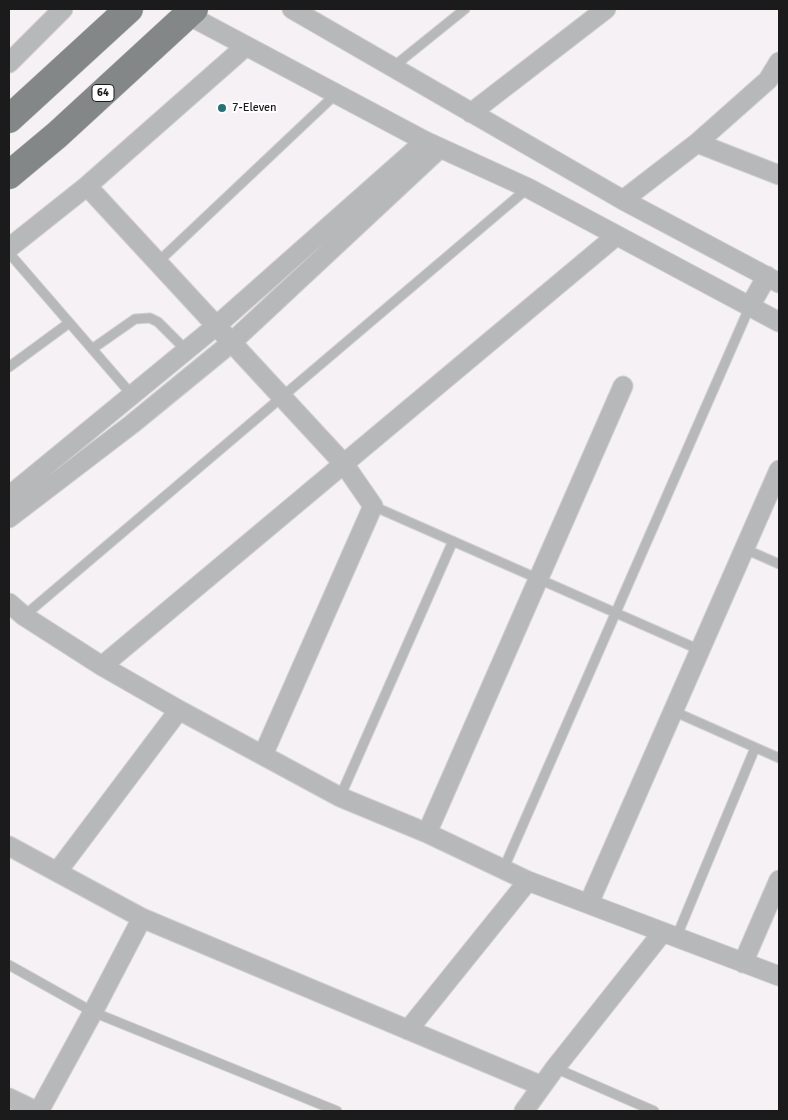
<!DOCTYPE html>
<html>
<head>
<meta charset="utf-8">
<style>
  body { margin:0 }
  #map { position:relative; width:788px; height:1120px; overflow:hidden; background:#f6f1f4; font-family:Signika,sans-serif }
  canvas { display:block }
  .frame { position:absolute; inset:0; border:10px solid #1c1b1c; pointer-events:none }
</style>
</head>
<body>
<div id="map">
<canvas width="788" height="1120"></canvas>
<div class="frame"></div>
</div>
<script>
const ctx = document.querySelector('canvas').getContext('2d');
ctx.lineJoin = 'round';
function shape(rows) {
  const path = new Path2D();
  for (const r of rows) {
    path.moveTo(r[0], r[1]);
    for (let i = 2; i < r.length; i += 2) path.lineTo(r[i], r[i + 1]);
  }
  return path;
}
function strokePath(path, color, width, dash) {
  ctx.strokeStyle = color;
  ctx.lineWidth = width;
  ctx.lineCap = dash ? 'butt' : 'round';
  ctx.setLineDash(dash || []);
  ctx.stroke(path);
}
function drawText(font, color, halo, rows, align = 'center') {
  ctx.font = font + ' Signika,sans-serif';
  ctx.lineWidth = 4;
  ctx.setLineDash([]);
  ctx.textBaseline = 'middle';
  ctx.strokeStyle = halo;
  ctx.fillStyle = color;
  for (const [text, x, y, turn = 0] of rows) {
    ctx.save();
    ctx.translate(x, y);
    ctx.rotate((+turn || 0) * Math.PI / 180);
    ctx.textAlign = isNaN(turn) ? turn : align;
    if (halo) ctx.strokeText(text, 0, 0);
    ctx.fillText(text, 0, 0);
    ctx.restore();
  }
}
const lane = shape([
  [393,67,465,9],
  [9,253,132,395],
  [157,263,337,93],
  [92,349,135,319,150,318,158,322,186,350],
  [9,367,69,323],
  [373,506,700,650],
  [745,549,779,564],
  [24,616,528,188],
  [673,711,779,758],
  [340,797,453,541],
  [503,870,750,306],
  [676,938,755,748],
  [9,965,93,1012,337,1111],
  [555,1068,654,1111]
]);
const street = shape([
  [292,9,623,200,779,283],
  [188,15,425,141,528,188,779,322],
  [9,63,63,9],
  [471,113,606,9],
  [697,143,779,175],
  [87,186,344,464,373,506,263,755],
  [623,200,697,143,768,80,779,62],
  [9,248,87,186,246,46],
  [750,306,767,276],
  [9,496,216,326,425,141],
  [9,518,132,424,231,343,440,148],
  [9,603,24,616,102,666,179,710,340,797,427,833,528,881,779,976],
  [102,666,616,236],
  [427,833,623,386],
  [9,846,142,918,542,1086],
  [57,872,179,710],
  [589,903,779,470],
  [743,963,779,880],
  [408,1030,528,881],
  [9,1098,36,1111],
  [39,1111,93,1012,142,918],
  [524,1111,555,1068,662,933]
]);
const primary = shape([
  [9,119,129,9],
  [9,175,57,135,194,9]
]);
strokePath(lane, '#d3cfd1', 11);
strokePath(street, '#d3cfd1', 21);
strokePath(primary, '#d3cfd1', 29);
strokePath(lane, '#b6b8b9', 9);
strokePath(street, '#b6b8b9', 19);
strokePath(primary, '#838788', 28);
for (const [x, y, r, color] of [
  [222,108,5,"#267078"]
]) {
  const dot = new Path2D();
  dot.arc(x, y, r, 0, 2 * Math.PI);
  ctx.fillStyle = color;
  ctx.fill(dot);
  strokePath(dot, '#fff', 2);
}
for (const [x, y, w] of [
  [103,93,22]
]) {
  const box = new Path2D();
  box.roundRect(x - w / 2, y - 8.5, w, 17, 4);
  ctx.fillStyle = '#fff';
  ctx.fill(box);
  strokePath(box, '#1c1b1c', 1);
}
drawText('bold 11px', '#1c1b1c', null, [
  ["64",103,93]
]);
drawText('12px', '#1c1b1c', '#fff', [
  ["7-Eleven",232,108]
], 'left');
</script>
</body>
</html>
